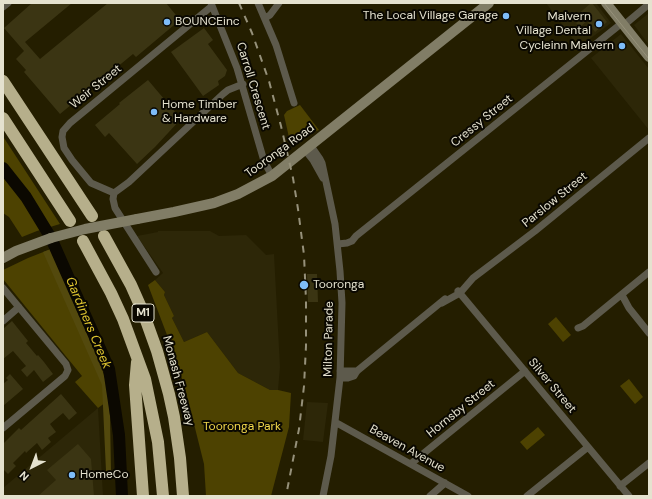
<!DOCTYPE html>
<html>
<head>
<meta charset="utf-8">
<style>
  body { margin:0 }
  #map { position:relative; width:652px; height:499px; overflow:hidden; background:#241e00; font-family:"DM Sans",sans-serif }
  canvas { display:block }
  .frame { position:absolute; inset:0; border:4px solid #e5e2cf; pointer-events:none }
  .north { position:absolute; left:12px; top:447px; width:40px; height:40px; -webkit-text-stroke:3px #0a0801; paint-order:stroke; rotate:222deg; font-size:11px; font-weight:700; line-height:16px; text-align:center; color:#e5e2cf }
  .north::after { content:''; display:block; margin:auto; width:14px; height:18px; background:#e5e2cf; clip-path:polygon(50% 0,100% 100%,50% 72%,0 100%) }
</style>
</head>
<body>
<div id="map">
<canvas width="652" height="499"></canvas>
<div class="frame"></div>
<div class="north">N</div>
</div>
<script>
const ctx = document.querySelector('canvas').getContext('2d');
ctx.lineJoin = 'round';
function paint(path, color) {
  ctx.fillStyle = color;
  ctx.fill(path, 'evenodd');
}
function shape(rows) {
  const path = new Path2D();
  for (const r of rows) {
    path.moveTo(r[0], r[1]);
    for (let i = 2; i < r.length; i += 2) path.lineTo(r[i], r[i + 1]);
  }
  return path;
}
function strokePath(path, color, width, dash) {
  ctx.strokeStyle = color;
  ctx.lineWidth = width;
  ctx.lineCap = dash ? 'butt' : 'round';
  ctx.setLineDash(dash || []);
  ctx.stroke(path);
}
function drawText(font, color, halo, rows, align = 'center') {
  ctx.font = font + ' "DM Sans",sans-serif';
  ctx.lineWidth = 4;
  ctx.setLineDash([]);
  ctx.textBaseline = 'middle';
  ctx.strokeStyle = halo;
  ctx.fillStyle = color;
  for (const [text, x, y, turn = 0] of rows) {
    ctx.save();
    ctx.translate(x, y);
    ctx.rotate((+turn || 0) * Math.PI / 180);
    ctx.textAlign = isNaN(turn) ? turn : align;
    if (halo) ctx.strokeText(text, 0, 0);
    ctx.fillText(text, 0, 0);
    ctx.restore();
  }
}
paint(shape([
  [546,3,596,3,611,23,579,47],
  [649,13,649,45,634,25],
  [621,34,649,69,649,130,591,58],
  [158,231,210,231,219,236,246,235,266,255,274,254,280,367,278,390,270,390,238,373,207,332,184,342,172,318,174,316,164,295,165,292,155,280,163,273,137,236,158,232],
  [307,402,328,403,323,442,303,440],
  [98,408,103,496,3,496,3,488]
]), '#2d2708');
paint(shape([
  [300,105,319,130,290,142,284,115,287,111],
  [3,136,4,138,60,224,37,231,22,237,9,217,3,213],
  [51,249,87,331,100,363,107,385,109,400,98,408,75,382,82,376,3,279,3,270,28,258],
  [155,280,165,292,164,295,174,316,172,318,184,342,207,332,238,373,270,390,278,390,291,393,289,427,271,496,206,496,204,464,186,392,175,356,148,285],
  [556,317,571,335,563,342,548,324],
  [629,379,643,397,635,404,620,386],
  [538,427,545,435,527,450,520,442]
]), '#4d4201');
paint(shape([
  [51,249,87,331,100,363,107,385,110,416,111,473,110,475,106,471,102,385,43,252]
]), '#53490d');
strokePath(shape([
  [3,168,26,197,51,238,109,369,119,435,122,496]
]), '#0b0801', 12);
paint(shape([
  [32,3,72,3,25,42,40,59,108,3,166,3,180,20,136,57,133,54,60,114,24,72,26,70,16,59,24,51,4,28],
  [591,3,592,3,607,22,595,32,587,21,580,27,576,23,579,21,576,16],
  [204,28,213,40,208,44,227,70,225,76,218,81,219,85,203,96,171,52],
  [148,80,181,119,155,147,137,164,109,133,105,137,95,125,120,104,119,103],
  [307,274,317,274,318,302,308,302],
  [12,321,28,341,26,343,37,356,38,355,44,362,53,374,43,382,34,370,27,377,21,370,26,366,13,351,3,359,3,329],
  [10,374,23,389,3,406,3,384,8,380,6,378],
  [61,394,77,413,69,420,63,413,50,424,56,432,48,438,51,442,42,450,37,443,26,453,25,451,13,463,16,466,8,474,3,469,3,444,19,428,21,430],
  [78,444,91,459,94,496,38,496,56,480,47,470]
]), '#3b3513');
strokePath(shape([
  [211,3,237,68,264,161,272,176],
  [258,3,276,45,294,103],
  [3,7,8,3],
  [265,18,270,15,279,3],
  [624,25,649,4],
  [311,146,320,159,322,163,335,224,340,271,342,303,340,378,331,456,323,496],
  [305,150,313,160,323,178],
  [114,193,91,183,72,160,64,148,62,137,63,131,70,123,212,6],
  [338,244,347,243,352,241,356,236,622,23],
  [156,272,115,208,113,199,114,193,129,182,223,94,228,90,243,84],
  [3,288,66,364,68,370,65,376,3,428],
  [458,291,629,496],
  [622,295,629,308,649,333],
  [442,303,460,293,473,278,535,231,649,138],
  [3,321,19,307],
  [578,328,583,326,649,272],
  [340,371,357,371],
  [340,378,348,378,354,376,357,371,445,299],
  [335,422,468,496],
  [411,464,413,462,525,371],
  [620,486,649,463],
  [430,496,445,483],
  [527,496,588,447]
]), '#5d5a4c', 7);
strokePath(shape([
  [606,3,649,57],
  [137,219,174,212,214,203,238,194,272,176,489,3],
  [3,258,16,251,51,238]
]), '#817d66', 10);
strokePath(shape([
  [3,81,92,216],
  [3,118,70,221],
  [104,236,131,285,143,312,157,351,169,394,174,417,180,458,183,496],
  [83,241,111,293,123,319,145,379,158,442,163,496],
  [137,362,135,385,143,496]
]), '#b6af8b', 12);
strokePath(shape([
  [604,3,649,59]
]), '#96917a', 1);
strokePath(shape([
  [239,3,252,33,269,81,281,126,293,178,298,209,304,255,306,300,306,346,304,386,299,429,286,496]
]), '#96917a', 2, [7, 7]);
strokePath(shape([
  [51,238,85,229,137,219]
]), '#817d66', 10);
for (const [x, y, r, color] of [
  [506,16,4,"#7ebdf9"],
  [167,22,4,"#7ebdf9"],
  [599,24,4,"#7ebdf9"],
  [622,46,4,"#7ebdf9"],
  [154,112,4,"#7ebdf9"],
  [304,285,5,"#7ebdf9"],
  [72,475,4,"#7ebdf9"]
]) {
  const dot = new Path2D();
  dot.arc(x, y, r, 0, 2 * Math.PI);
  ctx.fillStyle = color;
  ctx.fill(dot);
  strokePath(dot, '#0a0801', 1.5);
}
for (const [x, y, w] of [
  [143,313,22]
]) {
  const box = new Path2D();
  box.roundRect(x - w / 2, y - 9, w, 18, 3);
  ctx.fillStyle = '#0a0801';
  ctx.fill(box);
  strokePath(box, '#e5e2cf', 1);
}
drawText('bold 11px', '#e5e2cf', null, [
  ["M1",143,313]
]);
drawText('12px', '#e5e2cf', '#0a0801', [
  ["The Local Village Garage",498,16,"right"],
  ["Malvern",591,17,"right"],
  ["Village Dental",591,31,"right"],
  ["BOUNCEinc",175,22],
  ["Cycleinn Malvern",614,46,"right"],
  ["Home Timber",162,105],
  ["& Hardware",162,119],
  ["Tooronga",313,285],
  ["HomeCo",80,475]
], 'left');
drawText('12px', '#e5e2cf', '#0a0801', [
  ["Carroll Crescent",253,86,73],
  ["Weir Street",96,87,-39],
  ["Cressy Street",482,121,-39],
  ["Tooronga Road",280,151,-36],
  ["Parslow Street",555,200,-39],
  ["Milton Parade",329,339,-89],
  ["Monash Freeway",178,381,75],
  ["Silver Street",552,386,50],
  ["Hornsby Street",461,409,-39],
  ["Beaven Avenue",407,449,29]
]);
drawText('12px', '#f2d84b', '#0a0801', [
  ["Tooronga Park",242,427]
]);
drawText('italic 13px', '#ddc32f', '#0a0801', [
  ["Gardiners Creek",88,323,67]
]);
</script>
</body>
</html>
